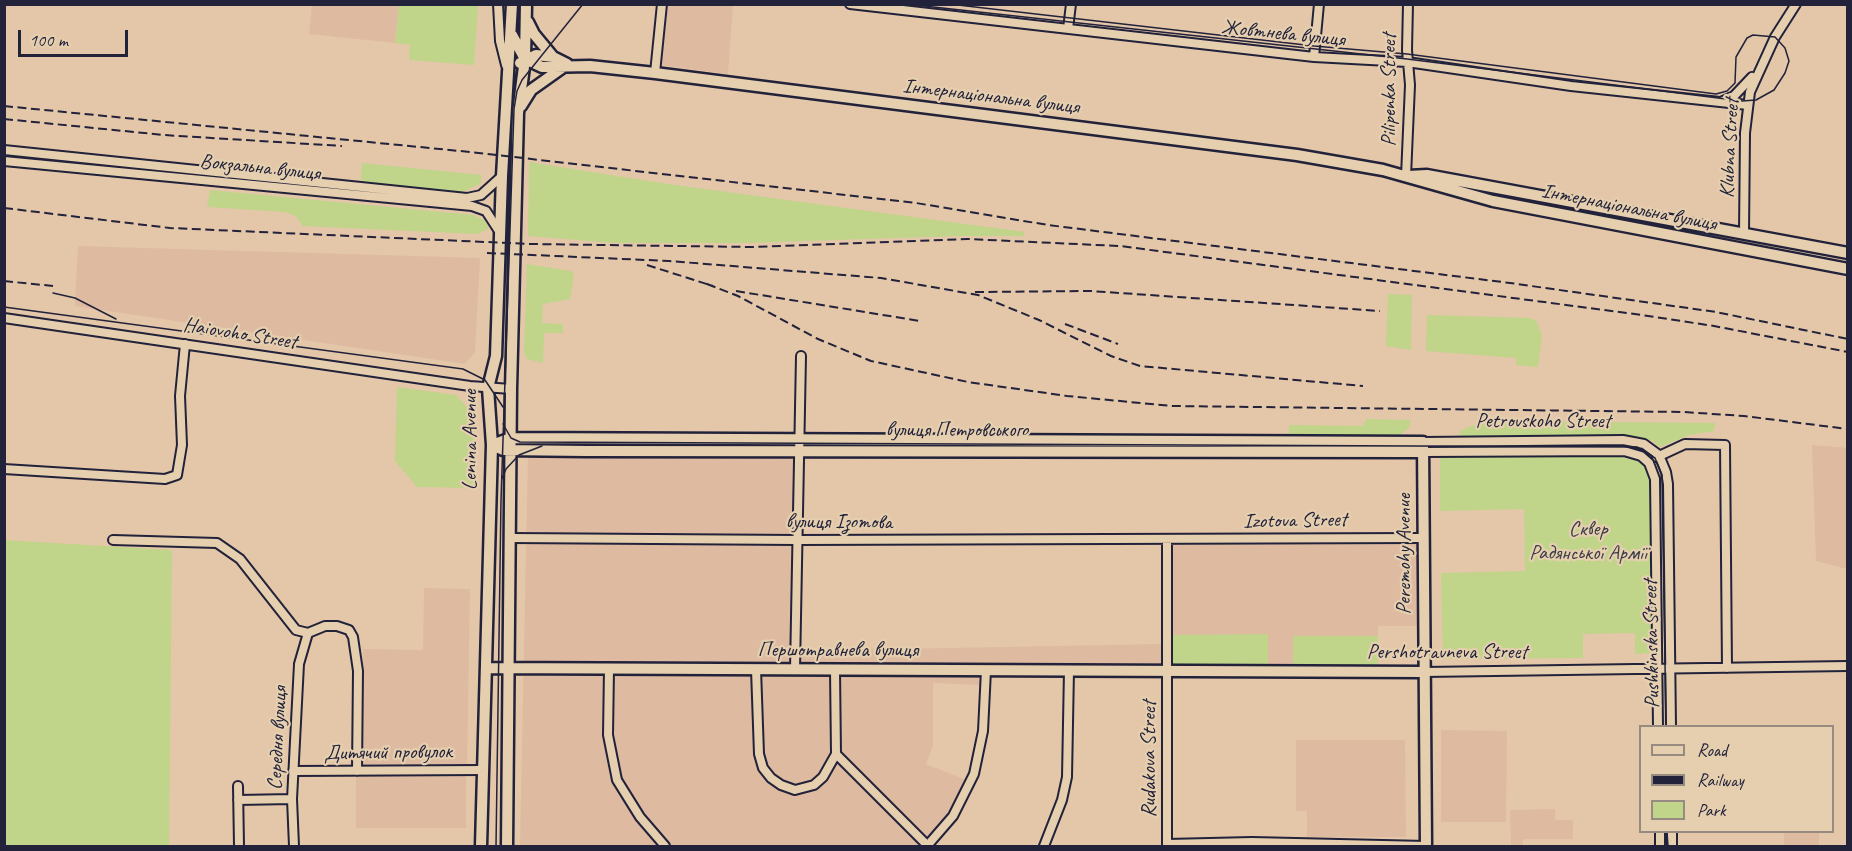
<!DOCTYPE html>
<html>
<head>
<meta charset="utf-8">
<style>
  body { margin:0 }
  #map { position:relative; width:1852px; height:851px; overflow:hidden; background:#e4c7a9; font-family:Caveat,sans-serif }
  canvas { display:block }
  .frame { position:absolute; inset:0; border:6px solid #22223b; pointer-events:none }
  .legend { position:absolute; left:1639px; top:725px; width:195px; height:108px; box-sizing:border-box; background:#e5cfae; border:2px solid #978a80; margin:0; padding:8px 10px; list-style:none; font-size:18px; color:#22223b }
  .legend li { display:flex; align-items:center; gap:12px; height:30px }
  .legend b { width:30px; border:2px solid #978a80 }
  .scale { position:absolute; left:18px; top:30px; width:110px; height:27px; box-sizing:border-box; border:3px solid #22223b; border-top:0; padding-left:8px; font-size:18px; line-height:21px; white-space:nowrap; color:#22223b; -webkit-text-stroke:4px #e5cfae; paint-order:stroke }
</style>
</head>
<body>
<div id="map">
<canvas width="1852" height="851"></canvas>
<div class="frame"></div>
<ul class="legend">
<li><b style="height:8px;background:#e5cfae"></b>Road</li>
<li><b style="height:8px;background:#22223b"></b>Railway</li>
<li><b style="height:16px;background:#c0d48a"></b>Park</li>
</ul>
<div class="scale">100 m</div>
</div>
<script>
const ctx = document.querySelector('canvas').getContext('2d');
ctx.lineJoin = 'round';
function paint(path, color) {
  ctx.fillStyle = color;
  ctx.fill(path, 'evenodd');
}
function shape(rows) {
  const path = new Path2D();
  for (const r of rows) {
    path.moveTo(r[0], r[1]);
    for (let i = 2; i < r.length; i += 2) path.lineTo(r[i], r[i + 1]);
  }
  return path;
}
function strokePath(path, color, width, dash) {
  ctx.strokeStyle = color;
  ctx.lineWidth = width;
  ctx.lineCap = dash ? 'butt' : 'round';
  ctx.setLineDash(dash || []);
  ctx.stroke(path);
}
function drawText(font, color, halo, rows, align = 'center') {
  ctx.font = font + ' Caveat,sans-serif';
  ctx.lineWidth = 4.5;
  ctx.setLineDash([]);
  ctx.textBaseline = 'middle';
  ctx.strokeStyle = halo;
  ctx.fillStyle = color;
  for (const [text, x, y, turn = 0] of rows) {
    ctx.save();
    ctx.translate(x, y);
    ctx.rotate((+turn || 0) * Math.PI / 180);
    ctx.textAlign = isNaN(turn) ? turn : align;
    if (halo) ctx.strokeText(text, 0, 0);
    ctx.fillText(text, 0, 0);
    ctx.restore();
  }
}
paint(shape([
  [312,4,399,5,395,43,309,34],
  [666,5,733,5,728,74,659,65],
  [78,246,480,258,475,352,465,364,75,306],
  [1812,445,1847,448,1847,569,1816,561],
  [528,454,793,454,791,651,1162,644,1162,666,984,668,982,685,933,683,933,745,926,764,966,780,954,806,921,846,520,846],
  [1417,544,1417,626,1378,626,1378,665,1171,665,1171,545],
  [424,588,470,589,467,768,361,766,363,649,423,650],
  [1441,730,1507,731,1506,822,1441,822],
  [1296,740,1405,740,1406,837,1307,837,1307,811,1296,811],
  [356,772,466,773,466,828,356,828],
  [1555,809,1555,820,1573,820,1573,839,1523,839,1523,846,1511,846,1510,810],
  [1784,832,1819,832,1819,846,1784,846]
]), '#debaa1');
paint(shape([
  [399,5,478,5,474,65,409,60,410,45,395,43],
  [529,162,668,184,1025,232,1024,236,957,236,745,243,614,243,528,236],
  [362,163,482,175,480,184,458,194,361,182],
  [210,190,474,215,484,220,489,228,478,234,303,226,296,216,285,212,207,207],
  [527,264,571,271,574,275,570,299,543,304,542,323,563,324,563,333,544,333,543,363,527,359,524,352],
  [1388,294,1412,295,1411,350,1386,346],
  [1427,315,1531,318,1537,322,1542,336,1538,367,1516,365,1516,358,1426,351],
  [397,387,456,395,475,416,474,488,417,487,395,461],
  [1367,419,1411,420,1409,428,1397,437,1289,435,1289,425,1362,426],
  [1483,421,1715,423,1714,431,1689,435,1660,447,1653,441,1629,436,1459,436,1460,431],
  [1440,456,1628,456,1642,462,1651,474,1653,653,1635,654,1635,633,1583,634,1583,658,1443,659,1441,573,1525,571,1524,509,1440,511],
  [4,540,172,550,169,846,5,846],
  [1268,634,1268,665,1171,665,1171,635],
  [1293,636,1378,636,1378,665,1293,665]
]), '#c0d48a');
const minor = shape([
  [498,4,500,41,506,65],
  [850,4,1314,57,1407,62,1571,86,1748,105],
  [1068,29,1071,4],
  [1314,57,1319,4],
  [655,73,662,4],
  [1723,101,1734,96,1752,77],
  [4,150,467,198,481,195,502,176],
  [4,161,472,206,486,211,499,231],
  [1406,176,1410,85,1407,50,1408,4],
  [1744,233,1745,133,1750,92,1775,37,1796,4],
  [4,318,470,386,511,389],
  [1423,442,1623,440,1644,444,1659,455,1666,472,1668,484,1671,726],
  [1423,452,1624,451,1641,456,1649,463,1655,479,1658,726],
  [1657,457,1685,444,1725,445,1727,668],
  [4,469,165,479,177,475,182,445,180,396,185,344],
  [511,538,797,540,1423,538],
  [113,540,217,543,240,559,296,630,308,633,325,626,337,626,349,630,353,637,358,671,357,771],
  [609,669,608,735,617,780,640,817,665,846],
  [756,669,759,754,763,768,771,778,781,785,795,790,814,785,823,777,836,754,835,670],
  [795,669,801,356],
  [1424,672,1848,666],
  [836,754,928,846],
  [293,771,483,770],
  [238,786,239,846],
  [238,800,292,799],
  [1660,832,1660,846],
  [1672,832,1672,846],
  [1167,844,1252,842,1426,846],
  [294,846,292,799,299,664,308,633],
  [927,846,953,816,974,774,983,731,986,670],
  [1044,846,1062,800,1067,777,1069,670],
  [1167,846,1167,540]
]);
const major = shape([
  [528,22,534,34,553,57,567,64],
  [512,35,525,59,542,67,590,66,655,73,1297,155,1383,170,1493,201,1848,269],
  [520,63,536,55,553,57],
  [521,106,531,90,562,68],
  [1408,176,1427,175,1848,253],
  [492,445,511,438,1423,442,1426,846],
  [492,445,503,450,586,451,1423,452],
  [486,668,1424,672],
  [481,846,492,445,488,388,496,356,502,176,512,4],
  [507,846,511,389,518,113,525,59,526,4]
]);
strokePath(minor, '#22223b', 12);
strokePath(major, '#22223b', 15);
strokePath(minor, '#e5cfae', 8);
strokePath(major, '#e5cfae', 10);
strokePath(shape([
  [906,4,1407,59,1742,101,1756,100,1774,90,1785,73,1789,61,1785,48,1775,37,1753,35,1747,38,1736,57,1735,83,1727,91,1716,94,1407,54,1314,46,949,4],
  [53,293,75,298,116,319],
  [4,307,463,369,485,380,503,407],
  [503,424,511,438,520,442,1637,447,1655,458,1662,475,1666,726],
  [502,479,506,469,519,455,542,446],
  [1667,832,1668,846],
  [496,846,501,500,514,109,517,91,522,80,583,4]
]), '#22223b', 1.5);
strokePath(shape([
  [4,106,470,152,916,203,1048,225,1510,283,1716,312,1848,339],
  [4,119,164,135,342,146],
  [4,208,170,228,531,244,751,247,968,239,1120,246,1642,315,1714,326,1848,352],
  [487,253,669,261,881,278,978,295,1039,320,1111,356,1140,366,1363,386],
  [647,265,713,286],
  [4,281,53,286],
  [707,284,738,296,818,339,871,361,968,382,1067,396,1172,406,1683,412,1744,416,1848,429],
  [736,291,920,321],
  [975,292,1091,291,1380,311],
  [1065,324,1118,344]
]), '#22223b', 2, [9, 4.5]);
drawText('21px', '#22223b', '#e5cfae', [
  ["Жовтнева вулиця",1283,34,6],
  ["Pilipenka Street",1389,90,-90],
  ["Інтернаціональна вулиця",991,97,7],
  ["Klubna Street",1730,148,-87],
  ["Вокзальна вулиця",260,168,6],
  ["Інтернаціональна вулиця",1629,208,11],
  ["Haiovoho Street",240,334,9],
  ["Petrovskoho Street",1543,421],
  ["вулиця Петровського",957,430],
  ["Lenina Avenue",470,440,-90],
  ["Izotova Street",1295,521,-1],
  ["вулиця Ізотова",839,522],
  ["Peremohy Avenue",1404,554,-90],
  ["Pushkinska Street",1652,644,-91],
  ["Першотравнева вулиця",838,650],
  ["Pershotravneva Street",1447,652],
  ["Середня вулиця",278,738,-87],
  ["Дитячий провулок",388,753,-1],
  ["Rudakova Street",1149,759,-90]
]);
drawText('21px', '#3a3d47', '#e5cfae', [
  ["Сквер",1588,529],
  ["Радянської Армії",1588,553]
]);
</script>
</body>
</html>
